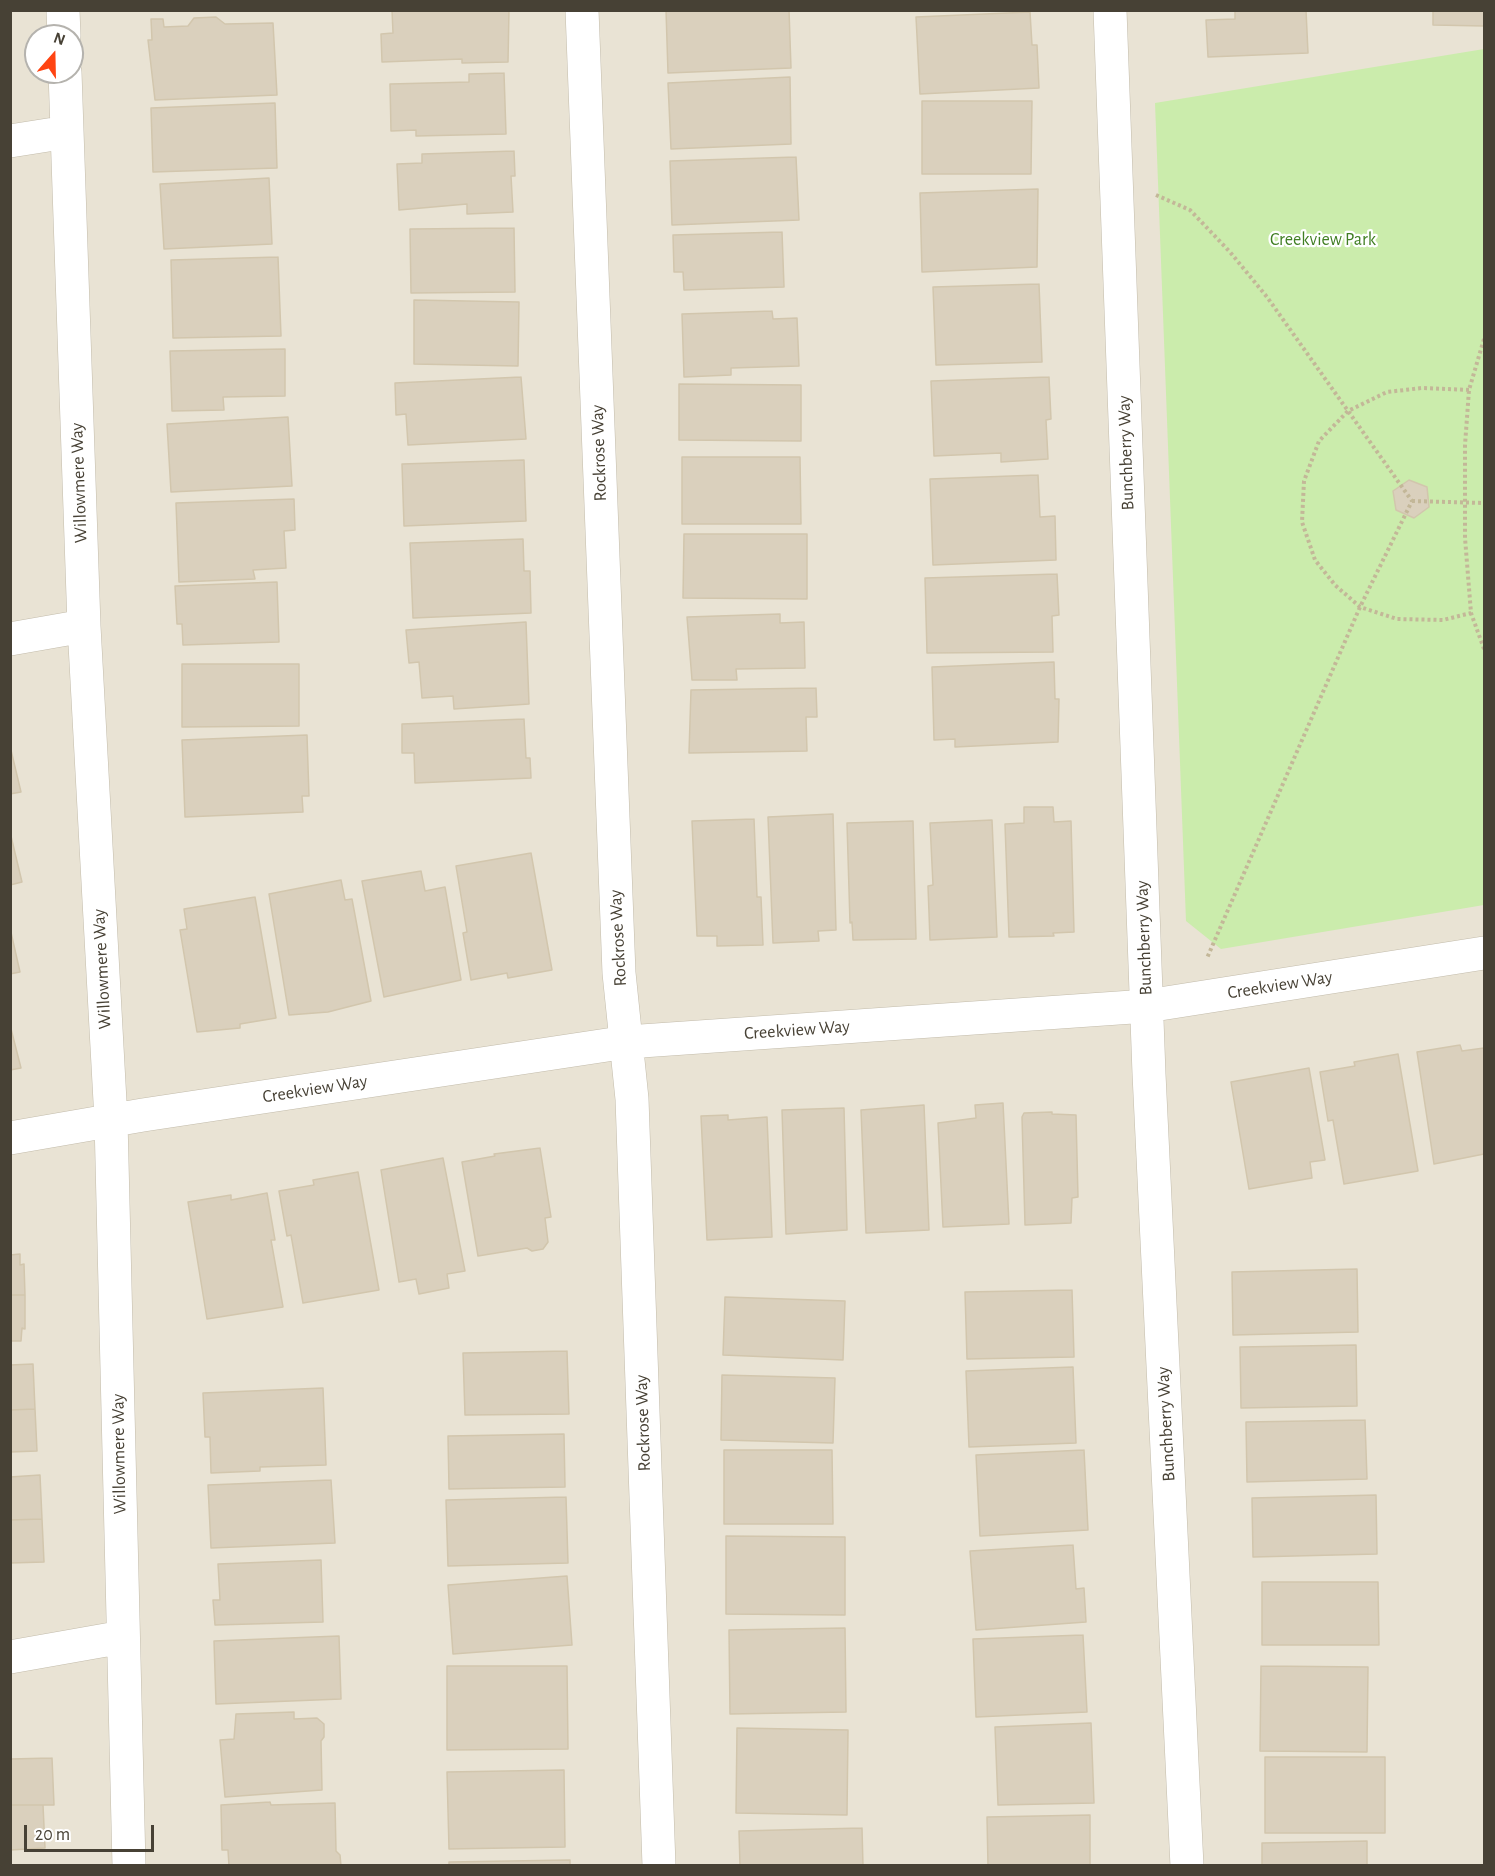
<!DOCTYPE html>
<html>
<head>
<meta charset="utf-8">
<style>
  body { margin:0 }
  #map { position:relative; width:1495px; height:1876px; overflow:hidden; background:#f4f1e6; font-family:"Alegreya Sans",sans-serif }
  canvas { display:block }
  .frame { position:absolute; inset:0; border:12px solid #474135; pointer-events:none }
  .north { position:absolute; left:24px; top:24px; width:60px; height:60px; box-sizing:border-box; background:#fff; border:2px solid #b5b3ae; border-radius:50%; rotate:20deg; font-size:16px; font-weight:700; line-height:24px; text-align:center; color:#474135 }
  .north::after { content:''; display:block; margin:auto; width:21px; height:27px; background:#ff4412; clip-path:polygon(50% 0,100% 100%,50% 72%,0 100%) }
  .scale { position:absolute; left:24px; top:1825px; width:130px; height:27px; box-sizing:border-box; border:3px solid #474135; border-top:0; padding-left:8px; font-size:18px; line-height:21px; white-space:nowrap; color:#474135; -webkit-text-stroke:4px #fff; paint-order:stroke }
</style>
</head>
<body>
<div id="map">
<canvas width="1495" height="1876"></canvas>
<div class="frame"></div>
<div class="north">N</div>
<div class="scale">20 m</div>
</div>
<script>
const ctx = document.querySelector('canvas').getContext('2d');
ctx.lineJoin = 'round';
function paint(path, color) {
  ctx.fillStyle = color;
  ctx.fill(path, 'evenodd');
}
function shape(rows) {
  const path = new Path2D();
  for (const r of rows) {
    path.moveTo(r[0], r[1]);
    for (let i = 2; i < r.length; i += 2) path.lineTo(r[i], r[i + 1]);
  }
  return path;
}
function strokePath(path, color, width, dash) {
  ctx.strokeStyle = color;
  ctx.lineWidth = width;
  ctx.lineCap = dash ? 'butt' : 'round';
  ctx.setLineDash(dash || []);
  ctx.stroke(path);
}
function drawText(font, color, halo, rows, align = 'center') {
  ctx.font = font + ' "Alegreya Sans",sans-serif';
  ctx.lineWidth = 4.5;
  ctx.setLineDash([]);
  ctx.textBaseline = 'middle';
  ctx.strokeStyle = halo;
  ctx.fillStyle = color;
  for (const [text, x, y, turn = 0] of rows) {
    ctx.save();
    ctx.translate(x, y);
    ctx.rotate((+turn || 0) * Math.PI / 180);
    ctx.textAlign = isNaN(turn) ? turn : align;
    if (halo) ctx.strokeText(text, 0, 0);
    ctx.fillText(text, 0, 0);
    ctx.restore();
  }
}
paint(shape([
  [11,11,1484,11,1484,1865,11,1865],
  [36,36,72,36,72,72,36,72]
]), '#e9e3d4');
paint(shape([
  [1484,49,1484,905,1221,949,1186,921,1155,103]
]), '#cbecac');
const building = shape([
  [392,10,509,10,508,62,462,63,462,59,382,62,381,34,393,33,392,10],
  [666,10,789,10,791,68,668,73,666,10],
  [1235,10,1306,10,1308,53,1208,57,1206,20,1235,19,1235,10],
  [1433,10,1484,10,1484,26,1433,25,1433,10],
  [1030,12,1032,45,1037,45,1039,88,920,94,916,17,1030,12],
  [216,17,225,24,273,23,277,95,155,100,148,40,152,40,151,19,163,19,164,27,188,26,194,18,216,17],
  [504,73,506,134,416,136,416,130,391,131,390,84,469,82,469,74,504,73],
  [790,77,791,144,671,149,668,83,790,77],
  [922,101,1032,101,1031,174,922,174,922,101],
  [275,103,277,168,153,172,151,108,275,103],
  [514,151,515,176,511,176,513,212,467,214,467,204,399,210,397,164,422,163,422,154,514,151],
  [796,157,799,220,672,225,670,161,796,157],
  [269,178,272,244,164,249,160,184,269,178],
  [1038,189,1037,267,922,272,920,193,1038,189],
  [514,228,515,292,411,293,410,229,514,228],
  [782,232,784,287,684,290,683,272,674,272,673,235,782,232],
  [278,257,281,336,173,338,171,260,278,257],
  [1039,284,1042,362,936,365,933,287,1039,284],
  [414,300,519,302,518,366,414,364,414,300],
  [772,311,773,319,797,318,799,366,731,368,731,375,684,377,682,314,772,311],
  [285,349,285,396,223,397,224,410,172,411,170,351,285,349],
  [521,377,526,439,408,445,406,414,396,415,395,383,521,377],
  [1049,377,1051,419,1046,420,1048,459,1001,462,1001,453,934,456,931,381,1049,377],
  [679,384,801,385,801,441,679,440,679,384],
  [288,417,292,486,171,492,167,424,288,417],
  [682,457,800,457,801,524,682,524,682,457],
  [524,460,526,521,404,526,402,464,524,460],
  [1038,475,1040,517,1055,516,1056,560,933,565,930,479,1038,475],
  [1409,480,1427,487,1429,507,1414,518,1396,510,1393,491,1409,480],
  [294,499,295,530,284,531,286,568,253,570,255,579,179,582,176,503,294,499],
  [684,534,807,534,807,599,683,598,684,534],
  [523,539,524,571,530,571,531,613,413,618,410,543,523,539],
  [1057,574,1059,615,1052,616,1053,652,927,653,925,578,1057,574],
  [277,582,279,642,183,645,182,624,177,624,175,586,277,582],
  [780,614,780,623,804,622,805,668,736,669,737,680,692,680,687,617,780,614],
  [526,622,529,704,454,709,453,696,422,698,419,662,409,663,406,630,526,622],
  [1054,662,1055,699,1059,699,1058,742,955,747,955,739,934,740,932,667,1054,662],
  [182,664,299,664,299,726,182,727,182,664],
  [816,688,817,717,806,717,807,751,689,753,691,690,816,688],
  [524,719,526,758,530,758,531,778,415,783,414,753,402,753,402,724,524,719],
  [307,735,309,796,302,796,303,812,185,817,182,740,307,735],
  [10,746,21,792,10,794,10,746],
  [1024,807,1053,807,1054,822,1071,821,1074,932,1053,933,1054,936,1009,937,1005,824,1024,823,1024,807],
  [833,814,836,930,818,931,819,941,773,943,768,817,833,814],
  [754,819,757,897,761,897,763,945,717,946,717,936,697,936,692,821,754,819],
  [992,820,997,937,930,940,928,886,933,885,930,823,992,820],
  [913,821,916,939,853,940,852,922,850,923,847,823,913,821],
  [10,832,22,882,10,885,10,832],
  [531,853,552,970,508,978,507,973,471,980,463,933,467,932,456,866,531,853],
  [421,871,425,891,445,887,461,980,384,997,362,881,421,871],
  [341,880,345,900,352,899,371,1001,328,1012,289,1015,269,894,341,880],
  [255,897,276,1018,240,1024,240,1028,197,1032,180,930,187,929,184,909,255,897],
  [10,928,20,972,10,974,10,928],
  [10,1025,21,1068,10,1070,10,1025],
  [1460,1045,1462,1051,1484,1048,1484,1154,1434,1164,1417,1052,1460,1045],
  [1398,1054,1418,1171,1344,1184,1333,1120,1328,1121,1320,1072,1355,1066,1354,1062,1398,1054],
  [1309,1068,1325,1160,1310,1162,1312,1178,1249,1189,1231,1082,1309,1068],
  [1003,1103,1009,1224,943,1227,938,1123,976,1118,975,1105,1003,1103],
  [924,1105,929,1230,866,1233,861,1110,924,1105],
  [844,1108,847,1230,786,1234,782,1110,844,1108],
  [1052,1112,1052,1114,1076,1115,1078,1197,1072,1198,1071,1223,1025,1225,1022,1117,1024,1113,1052,1112],
  [728,1115,728,1120,767,1117,772,1237,707,1240,701,1116,728,1115],
  [540,1148,551,1217,545,1218,548,1242,543,1249,532,1251,527,1248,478,1256,462,1162,495,1156,494,1154,540,1148],
  [443,1158,465,1271,447,1274,449,1288,419,1294,416,1279,399,1282,381,1170,443,1158],
  [358,1172,379,1290,303,1303,291,1235,287,1236,279,1191,314,1185,313,1180,358,1172],
  [267,1193,275,1240,271,1240,283,1307,207,1319,188,1202,231,1195,231,1200,267,1193],
  [20,1254,20,1265,24,1264,25,1295,10,1295,10,1255,20,1254],
  [1357,1269,1358,1332,1233,1335,1232,1272,1357,1269],
  [1072,1290,1074,1357,967,1359,965,1292,1072,1290],
  [10,1295,25,1295,25,1329,22,1328,21,1341,10,1341,10,1295],
  [725,1297,845,1301,843,1360,723,1355,725,1297],
  [1356,1345,1357,1406,1241,1408,1240,1347,1356,1345],
  [567,1351,569,1414,465,1415,463,1353,567,1351],
  [33,1364,35,1409,10,1410,10,1365,33,1364],
  [1073,1367,1076,1443,969,1447,966,1371,1073,1367],
  [722,1375,835,1378,833,1443,721,1440,722,1375],
  [323,1388,326,1465,260,1467,260,1471,211,1473,210,1437,205,1437,203,1393,323,1388],
  [35,1409,37,1451,10,1452,10,1410,35,1409],
  [1365,1420,1367,1479,1247,1482,1246,1422,1365,1420],
  [564,1434,565,1487,449,1489,448,1436,564,1434],
  [724,1450,832,1450,833,1524,724,1524,724,1450],
  [1084,1450,1088,1530,980,1536,976,1455,1084,1450],
  [40,1475,42,1519,10,1520,10,1477,40,1475],
  [331,1480,335,1543,211,1548,208,1485,331,1480],
  [1376,1495,1377,1554,1253,1557,1252,1498,1376,1495],
  [566,1497,568,1563,448,1566,446,1500,566,1497],
  [42,1519,44,1562,10,1563,10,1520,42,1519],
  [726,1536,845,1537,845,1615,726,1614,726,1536],
  [1073,1545,1076,1589,1084,1588,1086,1622,976,1630,970,1551,1073,1545],
  [321,1560,323,1622,215,1625,213,1600,220,1600,218,1564,321,1560],
  [567,1576,572,1645,453,1654,448,1585,567,1576],
  [1262,1582,1378,1582,1379,1645,1262,1645,1262,1582],
  [845,1628,846,1712,730,1714,729,1630,845,1628],
  [1083,1635,1087,1712,976,1717,973,1639,1083,1635],
  [339,1636,341,1699,216,1704,214,1641,339,1636],
  [447,1666,567,1666,568,1749,447,1750,447,1666],
  [1261,1666,1368,1667,1367,1752,1260,1751,1261,1666],
  [294,1712,294,1719,317,1718,324,1724,324,1737,321,1741,322,1790,225,1797,220,1740,234,1739,236,1714,294,1712],
  [1091,1723,1094,1803,998,1805,995,1727,1091,1723],
  [737,1728,848,1730,847,1815,736,1813,737,1728],
  [1265,1757,1385,1757,1385,1833,1265,1833,1265,1757],
  [52,1758,54,1805,10,1805,10,1759,52,1758],
  [564,1770,565,1847,449,1849,447,1772,564,1770],
  [270,1802,271,1805,335,1803,336,1851,340,1855,341,1866,229,1866,228,1850,222,1850,221,1805,270,1802],
  [10,1805,43,1805,45,1848,10,1850,10,1805],
  [1090,1815,1090,1866,988,1866,987,1817,1090,1815],
  [862,1828,863,1866,740,1866,739,1831,862,1828],
  [1367,1841,1367,1866,1262,1866,1262,1843,1367,1841],
  [570,1860,570,1866,449,1866,449,1862,570,1860]
]);
paint(building, '#dad0bd');
strokePath(building, '#d2c6ad', 1.5);
const street = shape([
  [63,10,64,36],
  [582,10,619,973,632,1099,659,1866],
  [1110,10,1149,1074,1187,1866],
  [65,72,84,626,111,1120,129,1866],
  [10,141,67,132],
  [10,639,84,626],
  [10,1138,143,1115,627,1042,1147,1006,1484,953],
  [10,1657,123,1637]
]);
strokePath(street, '#c3bcab', 34);
strokePath(shape([
  [1156,195,1190,210,1230,252,1267,297,1412,501,1360,607,1207,958],
  [1484,339,1469,390,1465,445,1465,538,1471,613,1484,649],
  [1469,390,1422,388,1387,392,1348,411,1319,441,1304,481,1302,522,1315,560,1335,585,1360,607,1397,619,1443,620,1471,613],
  [1412,501,1484,503]
]), '#c3b798', 4, [3, 3]);
strokePath(street, '#fff', 33);
drawText('18px', '#407e23', '#fff', [
  ["Creekview Park",1323,240]
]);
drawText('18px', '#474135', '#fff', [
  ["Rockrose Way",599,453,-92],
  ["Bunchberry Way",1126,453,-92],
  ["Willowmere Way",79,483,-92],
  ["Rockrose Way",618,938,-93],
  ["Bunchberry Way",1144,938,-92],
  ["Willowmere Way",102,969,-93],
  ["Creekview Way",1280,985,-9],
  ["Creekview Way",797,1030,-4],
  ["Creekview Way",315,1089,-9],
  ["Rockrose Way",643,1423,-92],
  ["Bunchberry Way",1166,1424,-93],
  ["Willowmere Way",119,1454,-91]
]);
</script>
</body>
</html>
